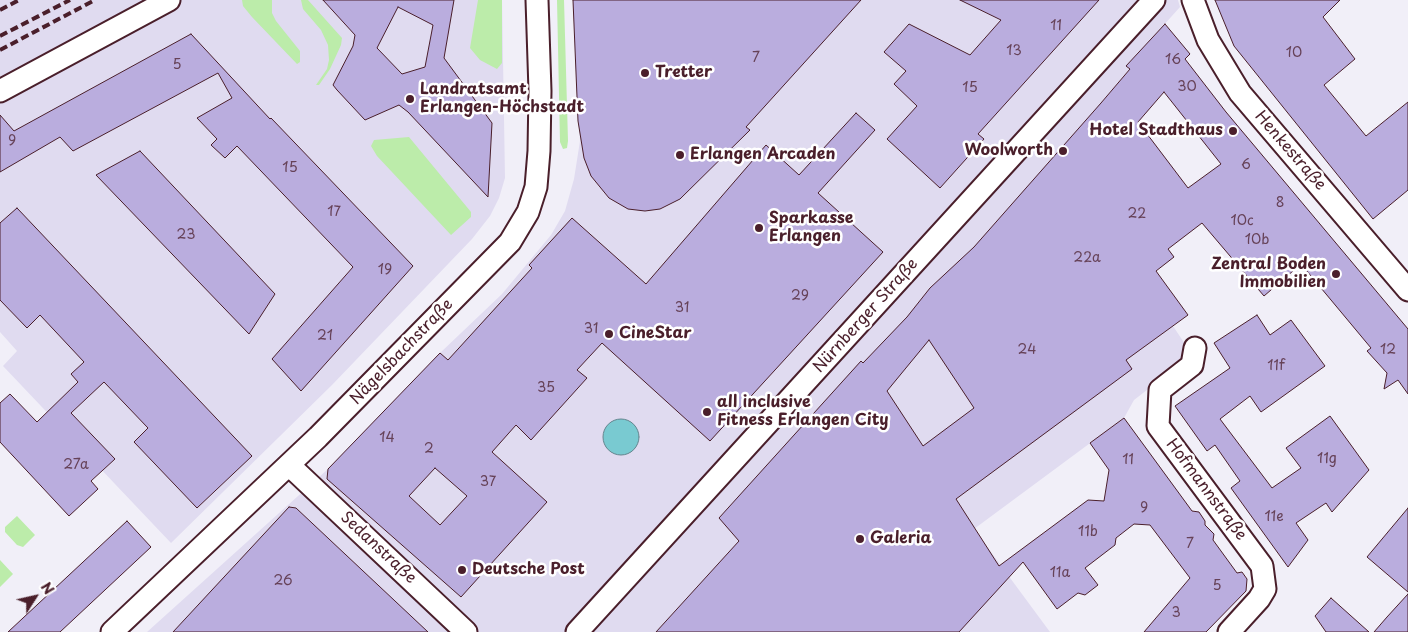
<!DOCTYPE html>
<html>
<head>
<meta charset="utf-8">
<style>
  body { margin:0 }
  #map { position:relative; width:1408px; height:632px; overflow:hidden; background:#f1eff8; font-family:"Playpen Sans",sans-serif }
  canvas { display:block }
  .north { position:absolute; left:10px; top:572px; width:50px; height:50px; -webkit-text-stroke:4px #fff; paint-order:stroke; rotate:55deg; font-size:14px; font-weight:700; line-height:20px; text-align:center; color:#4a1f2b }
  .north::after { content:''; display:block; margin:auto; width:18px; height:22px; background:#4a1f2b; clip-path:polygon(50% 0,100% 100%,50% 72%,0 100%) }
</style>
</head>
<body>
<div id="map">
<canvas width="1408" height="632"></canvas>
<div class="north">N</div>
</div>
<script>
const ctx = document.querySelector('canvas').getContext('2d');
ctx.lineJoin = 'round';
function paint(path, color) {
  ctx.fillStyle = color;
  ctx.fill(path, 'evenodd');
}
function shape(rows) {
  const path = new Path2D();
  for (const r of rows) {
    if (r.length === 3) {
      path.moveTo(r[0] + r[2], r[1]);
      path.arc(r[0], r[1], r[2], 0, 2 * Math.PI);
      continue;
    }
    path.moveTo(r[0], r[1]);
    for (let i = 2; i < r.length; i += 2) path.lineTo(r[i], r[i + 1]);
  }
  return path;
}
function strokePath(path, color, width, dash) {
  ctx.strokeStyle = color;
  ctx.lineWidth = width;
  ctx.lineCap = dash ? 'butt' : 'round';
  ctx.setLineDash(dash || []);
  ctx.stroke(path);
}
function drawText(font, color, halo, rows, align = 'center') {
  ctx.font = font + ' "Playpen Sans",sans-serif';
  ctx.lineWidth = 5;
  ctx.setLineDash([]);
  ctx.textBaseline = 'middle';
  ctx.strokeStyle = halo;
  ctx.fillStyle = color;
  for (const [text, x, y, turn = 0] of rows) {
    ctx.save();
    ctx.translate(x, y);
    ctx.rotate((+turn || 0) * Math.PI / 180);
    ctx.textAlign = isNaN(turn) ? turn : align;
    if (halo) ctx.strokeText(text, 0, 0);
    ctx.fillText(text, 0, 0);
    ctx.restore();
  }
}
paint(shape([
  [0,0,502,0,505,178,499,198,490,216,472,239,332,385,171,543,3,366,17,351,0,332],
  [573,0,1178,0,1180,7,1127,66,1130,69,1101,103,1173,326,1187,347,1187,359,1134,400,1124,418,974,529,1050,632,147,632,328,469,440,353,502,294,551,235,565,211,574,179,580,141]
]), '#e0dbf0');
paint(shape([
  [242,0,272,0,272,13,276,21,300,51,300,62,297,64,252,17,243,6],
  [301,0,308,0,342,38,341,45,330,69,319,85,316,85,327,69,329,60,328,45,321,30,303,9],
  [478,0,502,0,502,63,497,69,480,60,470,48],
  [557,0,564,0,568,141,567,148,563,149,560,142],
  [409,137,471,212,471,217,451,235,377,156,371,146,374,140],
  [17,516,35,535,23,547,17,545,5,532,5,527],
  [0,560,13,574,0,587]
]), '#bcecaa');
const water = shape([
  [621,437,18]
]);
paint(water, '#79cad1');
strokePath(water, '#66868f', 1);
const building = shape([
  [323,0,454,0,444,58,492,123,488,197,408,112,399,105,365,120,337,90,333,85,353,46,355,35,323,0],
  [398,7,433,25,425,67,402,74,377,48,398,7],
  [573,0,861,0,746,127,750,130,680,199,660,209,645,211,628,209,609,198,591,176,584,158,578,121,573,0],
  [960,0,1099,0,978,134,984,139,940,188,887,139,917,106,894,84,906,71,884,52,909,24,970,55,1001,20,960,0],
  [1215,0,1340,0,1323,17,1355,59,1324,85,1366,136,1408,102,1408,190,1373,219,1234,46,1215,0],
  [1165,24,1190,54,1185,59,1226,112,1408,329,1408,394,1398,380,1384,389,1387,373,1367,351,1371,348,1301,264,1264,296,1202,223,1168,249,1174,257,1156,271,1188,315,1126,360,1132,369,956,499,999,566,1088,500,1104,501,1109,470,1090,443,1124,418,1192,511,1199,512,1205,521,1205,525,1214,534,1213,540,1237,573,1242,572,1247,579,1246,591,1206,632,1144,632,1190,578,1150,525,1134,524,1116,538,1115,545,1085,568,1098,585,1085,595,1078,593,1057,609,1023,562,959,632,656,632,739,541,719,518,861,361,863,363,907,317,930,288,974,247,1101,103,1130,69,1126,66,1165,24],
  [1164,92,1221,164,1188,188,1138,122,1164,92],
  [929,340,974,408,923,446,887,391,929,340],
  [191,34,270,119,271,118,413,266,301,391,272,359,353,267,237,146,225,158,211,145,217,139,197,118,232,98,218,73,73,151,60,137,0,172,0,115,14,131,191,34],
  [856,113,875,130,818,193,883,252,710,441,602,343,577,370,587,378,531,440,516,425,492,452,547,502,461,597,327,479,328,469,440,353,448,360,532,268,529,265,572,218,646,284,766,145,799,175,856,113],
  [435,468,467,496,440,525,409,496,435,468],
  [140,151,275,294,249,334,96,175,140,151],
  [17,208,252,456,197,508,134,442,148,428,104,382,71,413,115,459,91,481,98,489,69,516,0,442,0,403,10,394,37,422,78,382,71,374,84,362,40,315,27,328,0,300,0,223,17,208],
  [1257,315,1270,335,1291,320,1325,366,1261,412,1250,396,1220,419,1272,488,1301,468,1286,448,1330,416,1369,470,1332,512,1326,503,1296,523,1308,540,1288,567,1231,488,1240,481,1215,445,1207,451,1175,406,1230,368,1214,343,1257,315],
  [289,507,296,508,428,632,173,632,289,507],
  [1408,508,1408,592,1367,557,1408,508],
  [127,521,151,547,60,632,8,632,127,521],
  [1408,594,1408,632,1374,632,1387,617,1408,594],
  [1331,598,1369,632,1326,632,1315,616,1331,598]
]);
paint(building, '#baadde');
strokePath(building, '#4a1f2b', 1);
const minor = shape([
  [1193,0,1208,40,1240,93,1408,290],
  [0,91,169,0],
  [1195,348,1192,365,1160,390,1158,426,1262,566,1265,589,1259,599,1229,632],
  [289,465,466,632],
  [112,632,318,437,510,242,528,212,536,187,539,151,540,91,537,0],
  [577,632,1154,0]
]);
strokePath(minor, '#4a1f2b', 25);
strokePath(minor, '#fff', 21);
strokePath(shape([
  [0,10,19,0],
  [0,36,70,0],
  [0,50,95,0]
]), '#4a1f2b', 4, [8, 4]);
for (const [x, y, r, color] of [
  [645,73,5,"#4a1f2b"],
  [410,99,5,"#4a1f2b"],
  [1233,131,5,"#4a1f2b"],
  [1063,151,5,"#4a1f2b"],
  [680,155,5,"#4a1f2b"],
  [759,228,5,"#4a1f2b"],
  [1336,274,5,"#4a1f2b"],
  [609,334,5,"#4a1f2b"],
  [707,412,5,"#4a1f2b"],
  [860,539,5,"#4a1f2b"],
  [462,570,5,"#4a1f2b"]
]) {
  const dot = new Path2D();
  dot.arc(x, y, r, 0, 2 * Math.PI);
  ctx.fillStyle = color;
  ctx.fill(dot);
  strokePath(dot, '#fff', 2);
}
drawText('14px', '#664258', null, [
  ["11",1056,26],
  ["13",1014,51],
  ["10",1294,53],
  ["7",756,58],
  ["16",1173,60],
  ["5",177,65],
  ["30",1187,87],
  ["15",970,88],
  ["9",12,141],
  ["6",1246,165],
  ["15",290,168],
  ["8",1280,203],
  ["17",334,212],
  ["22",1137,214],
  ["10c",1242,221],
  ["23",186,235],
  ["10b",1257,240],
  ["22a",1087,258],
  ["19",385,270],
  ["29",800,296],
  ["31",682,308],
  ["31",591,329],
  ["21",325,336],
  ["24",1027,350],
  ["12",1388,350],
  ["11f",1276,366],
  ["35",546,388],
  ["14",387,438],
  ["2",429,449],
  ["11g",1327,459],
  ["11",1128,460],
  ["27a",76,465],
  ["37",488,482],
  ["9",1144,508],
  ["11e",1274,517],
  ["11b",1088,532],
  ["7",1190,544],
  ["11a",1060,573],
  ["26",283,581],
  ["5",1217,586],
  ["3",1176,613]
]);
drawText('bold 16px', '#4a1f2b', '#fff', [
  ["Tretter",655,73],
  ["Landratsamt",420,90],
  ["Erlangen-Höchstadt",420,108],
  ["Hotel Stadthaus",1223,131,"right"],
  ["Woolworth",1053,151,"right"],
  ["Erlangen Arcaden",690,155],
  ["Sparkasse",769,219],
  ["Erlangen",769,237],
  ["Zentral Boden",1326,265,"right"],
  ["Immobilien",1326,283,"right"],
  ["CineStar",619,334],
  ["all inclusive",717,403],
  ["Fitness Erlangen City",717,421],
  ["Galeria",870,539],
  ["Deutsche Post",472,570]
], 'left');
drawText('16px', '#4a1f2b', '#fff', [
  ["Henkestraße",1290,151,49],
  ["Nürnberger Straße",866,316,-48],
  ["Nägelsbachstraße",402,352,-46],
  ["Hofmannstraße",1206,490,53],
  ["Sedanstraße",378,548,43]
]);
</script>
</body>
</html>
